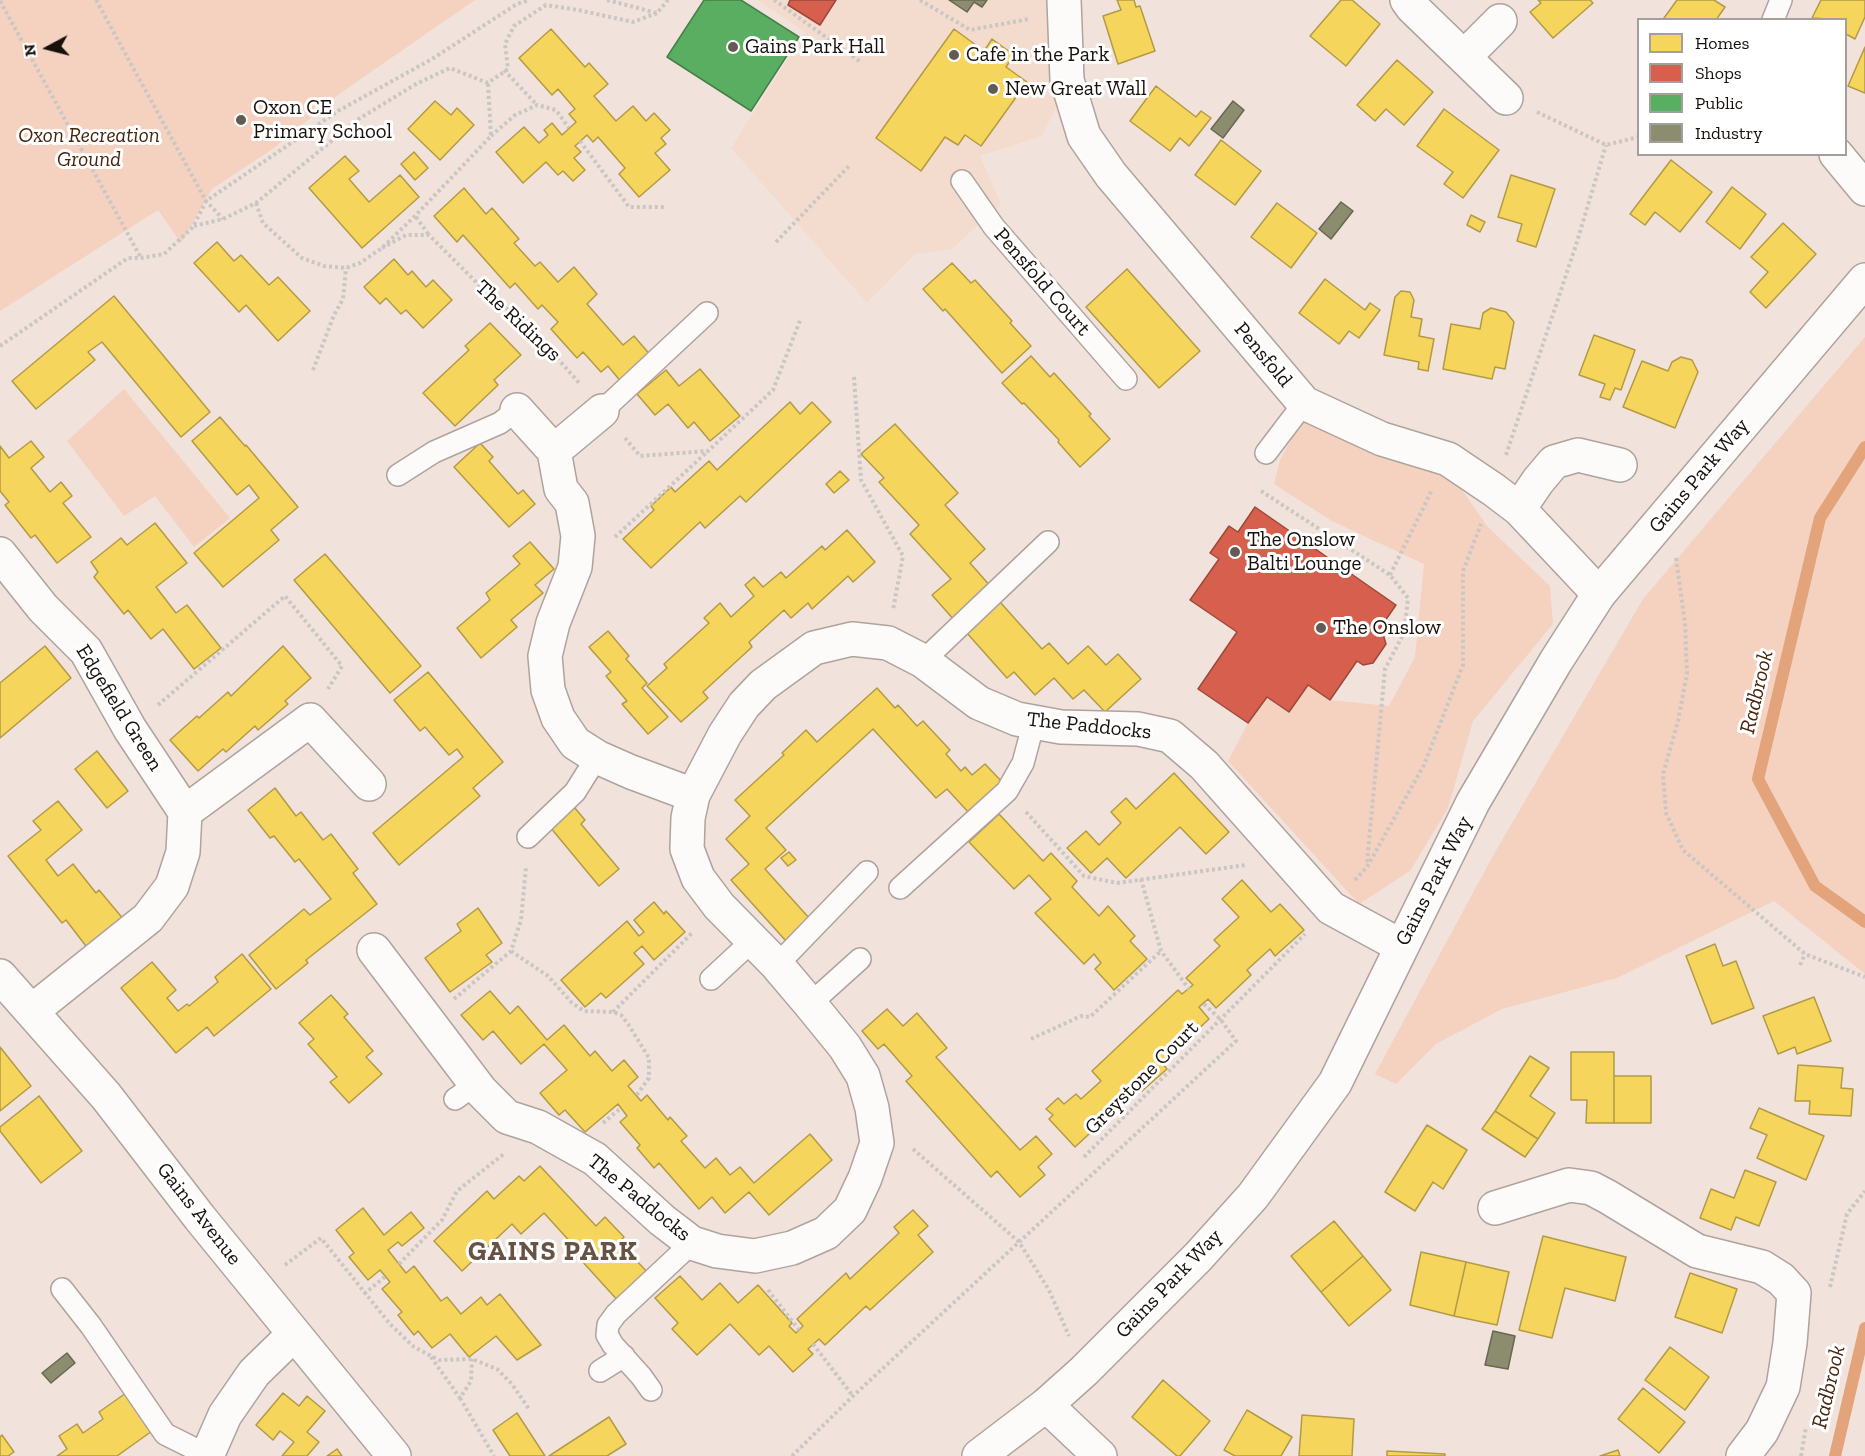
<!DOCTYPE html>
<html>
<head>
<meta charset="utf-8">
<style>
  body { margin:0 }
  #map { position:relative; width:1865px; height:1456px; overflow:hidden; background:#f1e3db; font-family:"Zilla Slab",serif }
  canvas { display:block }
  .legend { position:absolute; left:1637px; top:18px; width:210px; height:138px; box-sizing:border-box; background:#fff; border:2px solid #a39f9d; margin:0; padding:8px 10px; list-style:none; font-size:18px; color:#18100b }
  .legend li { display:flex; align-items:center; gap:12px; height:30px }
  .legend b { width:30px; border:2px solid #a39f9d }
  .north { position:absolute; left:18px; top:18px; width:60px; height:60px; -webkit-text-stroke:4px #fff; paint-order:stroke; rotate:263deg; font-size:16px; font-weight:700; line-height:24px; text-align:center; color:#18100b }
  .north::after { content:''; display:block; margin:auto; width:21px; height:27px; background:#18100b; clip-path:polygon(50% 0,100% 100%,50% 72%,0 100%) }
</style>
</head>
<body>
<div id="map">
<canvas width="1865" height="1456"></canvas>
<ul class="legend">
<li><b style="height:16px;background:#f6d55c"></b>Homes</li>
<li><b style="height:16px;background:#d6604d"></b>Shops</li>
<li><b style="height:16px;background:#5aae61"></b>Public</li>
<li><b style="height:16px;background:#8c8c6e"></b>Industry</li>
</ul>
<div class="north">N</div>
</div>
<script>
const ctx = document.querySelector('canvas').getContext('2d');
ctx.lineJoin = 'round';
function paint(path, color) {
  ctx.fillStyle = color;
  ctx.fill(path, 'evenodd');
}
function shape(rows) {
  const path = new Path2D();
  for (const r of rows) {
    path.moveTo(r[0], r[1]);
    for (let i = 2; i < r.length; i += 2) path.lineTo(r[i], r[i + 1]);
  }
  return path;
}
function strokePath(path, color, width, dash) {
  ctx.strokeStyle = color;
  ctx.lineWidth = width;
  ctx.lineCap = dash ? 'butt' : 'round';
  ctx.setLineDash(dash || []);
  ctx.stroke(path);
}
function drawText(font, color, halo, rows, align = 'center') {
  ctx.font = font + ' "Zilla Slab",serif';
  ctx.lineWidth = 6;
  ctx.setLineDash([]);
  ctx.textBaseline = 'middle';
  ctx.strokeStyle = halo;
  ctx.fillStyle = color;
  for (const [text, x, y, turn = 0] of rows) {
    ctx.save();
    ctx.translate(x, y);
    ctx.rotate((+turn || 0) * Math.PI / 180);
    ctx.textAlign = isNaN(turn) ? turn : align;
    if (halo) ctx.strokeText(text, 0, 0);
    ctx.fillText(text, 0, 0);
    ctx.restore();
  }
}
paint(shape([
  [757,0,1054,0,1060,99,1042,136,980,156,1001,204,952,249,915,254,867,303,731,148,805,32]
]), '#f3dcce');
paint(shape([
  [0,0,475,0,342,92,274,148,212,189,181,243,158,210,0,311],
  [1865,337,1865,974,1774,901,1617,978,1502,1009,1436,1044,1396,1084,1375,1074,1495,852,1643,599],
  [124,389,230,518,194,547,155,496,124,516,67,441],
  [1303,418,1448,470,1488,527,1550,586,1553,624,1473,721,1448,808,1410,871,1359,904,1228,761,1248,723,1267,697,1289,712,1308,685,1330,700,1389,706,1415,657,1424,564,1332,521,1274,484,1280,460]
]), '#f4d2bf');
const homes = shape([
  [1117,0,1134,0,1136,7,1140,6,1155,51,1118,64,1103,16,1121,10,1117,0],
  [1341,0,1352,0,1380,24,1346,66,1310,36,1341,0],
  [1538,0,1590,0,1593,3,1553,38,1530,12,1541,3,1538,0],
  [1677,0,1714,0,1725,7,1716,20,1666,20,1664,18,1677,0],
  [1821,0,1865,0,1865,17,1855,39,1846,34,1846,20,1812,18,1821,0],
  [551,29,585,67,589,63,608,84,594,96,616,121,633,106,646,121,654,113,670,130,661,138,666,144,655,153,670,170,639,197,619,174,625,168,598,137,593,142,587,135,575,146,581,152,574,158,585,170,573,181,563,171,558,175,546,162,523,183,496,152,524,127,539,143,548,135,544,130,552,123,562,135,576,122,569,114,575,109,558,89,552,95,519,58,551,29],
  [954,29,984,51,992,39,1014,55,1006,67,1027,82,981,146,965,135,958,145,945,137,921,171,876,138,954,29],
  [1865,47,1865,93,1848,86,1865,47],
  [1397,60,1433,92,1404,125,1386,109,1375,121,1357,105,1397,60],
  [1156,86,1196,117,1201,111,1211,118,1189,146,1180,138,1170,151,1130,121,1156,86],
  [435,101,451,115,457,108,474,125,440,160,408,129,435,101],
  [1444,109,1499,150,1463,198,1444,184,1453,172,1417,146,1444,109],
  [1221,140,1261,171,1235,205,1195,175,1221,140],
  [414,152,428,168,415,180,401,164,414,152],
  [345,156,359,171,349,179,369,202,400,175,419,197,362,248,309,188,345,156],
  [1671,160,1712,192,1680,232,1655,212,1645,225,1630,214,1671,160],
  [1511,175,1555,189,1536,247,1517,241,1522,224,1498,217,1511,175],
  [1732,187,1766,214,1740,249,1706,222,1732,187],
  [464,188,486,214,492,208,519,239,514,243,535,266,540,262,558,282,574,267,597,294,587,304,623,345,634,336,652,357,622,383,608,366,601,372,583,352,577,358,551,329,558,322,542,305,538,309,515,283,510,288,463,235,457,242,434,216,464,188],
  [1277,203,1317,233,1291,268,1251,237,1277,203],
  [1471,215,1485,222,1480,232,1467,225,1471,215],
  [1783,223,1816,254,1766,308,1750,292,1768,272,1751,257,1783,223],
  [217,242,234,261,241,255,269,285,278,277,310,311,278,341,246,305,239,312,194,263,217,242],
  [394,259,408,275,412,271,426,287,433,280,452,300,423,328,406,310,401,314,386,298,380,304,364,287,394,259],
  [952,263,971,283,975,280,1012,321,1010,323,1031,346,1002,373,945,309,943,311,923,289,952,263],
  [1127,269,1200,351,1159,388,1086,307,1127,269],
  [1325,279,1365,310,1370,303,1380,310,1359,338,1349,331,1339,344,1299,313,1325,279],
  [1401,291,1410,292,1414,300,1411,317,1422,319,1419,336,1434,339,1428,371,1418,369,1419,362,1384,355,1395,297,1401,291],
  [114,296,210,412,181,437,102,342,88,352,95,360,36,409,12,381,114,296],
  [1491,308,1506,312,1514,322,1505,369,1495,367,1492,379,1443,369,1451,324,1480,329,1483,313,1491,308],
  [490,323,521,355,494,380,498,385,455,426,423,393,469,350,465,346,490,323],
  [1594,335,1635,350,1621,390,1615,388,1610,400,1600,397,1605,384,1579,375,1594,335],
  [1031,356,1050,377,1054,373,1091,414,1089,416,1110,439,1080,467,1058,442,1059,440,1024,403,1022,404,1002,383,1031,356],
  [1681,357,1692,360,1698,372,1675,428,1623,407,1642,361,1668,371,1672,362,1681,357],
  [700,369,740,416,710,441,694,422,688,428,668,404,655,415,637,394,666,370,679,386,700,369],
  [790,402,800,414,812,402,831,422,746,502,740,496,705,528,700,522,651,568,623,539,654,510,651,506,671,487,675,492,709,461,717,470,790,402],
  [220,417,245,446,246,445,298,507,271,530,279,540,223,587,194,553,259,498,249,485,237,495,192,441,220,417],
  [895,424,958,493,945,505,985,549,970,563,992,588,955,621,932,595,951,579,910,534,919,525,879,482,884,478,861,454,895,424],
  [31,441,44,457,31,468,50,492,61,482,72,496,63,503,91,537,57,563,35,535,31,538,5,505,9,502,0,491,0,446,9,458,31,441],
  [480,443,493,457,489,461,518,494,523,490,535,504,509,527,454,467,480,443],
  [840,471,849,480,834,493,826,484,840,471],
  [155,523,187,563,156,587,176,613,187,605,221,648,194,669,163,629,151,639,128,610,124,614,94,577,98,572,91,562,121,538,127,545,155,523],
  [847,530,875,562,853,582,848,576,812,609,808,603,791,618,784,610,749,642,752,647,703,692,708,698,681,722,647,686,667,668,664,664,709,623,704,618,720,603,731,617,754,596,745,585,754,577,763,587,781,572,786,578,822,546,825,550,847,530],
  [530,542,554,569,535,585,543,593,511,620,517,627,481,658,457,628,490,600,486,593,520,564,513,556,530,542],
  [325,554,421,666,390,693,294,580,325,554],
  [1000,602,1042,649,1049,643,1068,664,1088,646,1106,665,1118,654,1141,679,1105,712,1084,690,1073,699,1054,678,1035,695,1014,672,1007,678,966,632,1000,602],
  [608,631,629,656,626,659,647,683,642,688,668,717,648,734,622,704,627,701,606,676,611,672,589,647,608,631],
  [45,646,71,678,0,738,0,683,45,646],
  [283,646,311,678,285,701,288,704,258,730,255,726,226,752,223,749,198,771,170,740,197,716,199,718,228,692,231,696,283,646],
  [428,672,503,762,473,788,480,796,399,865,373,833,463,757,457,749,449,755,425,727,420,731,394,700,428,672],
  [877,688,895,708,898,705,917,726,923,721,950,750,946,754,961,771,965,767,972,775,985,764,1004,784,970,814,947,789,936,798,873,729,766,828,786,850,765,869,810,919,786,941,731,880,749,864,726,839,750,816,735,800,784,755,782,753,806,730,817,742,877,688],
  [97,751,128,791,107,808,75,769,97,751],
  [1174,773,1229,832,1206,854,1180,827,1126,878,1107,858,1091,873,1067,848,1086,831,1099,845,1121,823,1111,812,1126,798,1136,809,1174,773],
  [275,788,296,816,301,812,323,840,331,834,358,869,353,873,377,904,306,960,308,963,276,989,249,955,304,909,310,915,331,899,299,859,295,862,274,836,270,838,248,810,275,788],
  [58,801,82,830,46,860,58,876,73,864,96,893,99,890,125,921,89,950,66,920,62,923,8,856,41,830,33,821,58,801],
  [574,807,585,820,581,824,619,869,599,886,550,827,574,807],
  [999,814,1043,861,1051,853,1077,881,1072,887,1099,916,1108,906,1135,936,1130,941,1147,959,1114,990,1095,969,1101,963,1094,954,1084,964,1035,913,1051,899,1029,875,1014,889,969,842,999,814],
  [789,852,796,860,788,866,781,858,789,852],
  [1242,880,1271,912,1280,904,1304,930,1275,956,1270,949,1247,970,1251,975,1216,1008,1208,999,1199,1007,1209,1019,1162,1063,1167,1069,1142,1091,1139,1088,1075,1147,1049,1119,1053,1115,1046,1109,1058,1098,1064,1104,1076,1094,1081,1099,1101,1081,1092,1071,1178,990,1182,994,1193,985,1186,978,1220,946,1214,940,1239,917,1222,899,1242,880],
  [654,902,664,914,666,911,685,932,654,960,642,946,634,953,644,964,606,998,601,993,585,1007,561,980,627,921,639,936,644,932,634,920,654,902],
  [478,908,502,943,486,955,492,962,450,992,425,958,461,931,457,924,478,908],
  [1715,944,1723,966,1736,961,1754,1008,1712,1024,1686,956,1715,944],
  [242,954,271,989,214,1036,207,1027,176,1053,121,988,152,962,176,990,167,998,178,1011,187,1004,189,1006,218,982,215,977,242,954],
  [490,991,510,1014,518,1006,547,1040,564,1025,590,1056,595,1051,612,1071,624,1060,638,1077,628,1086,641,1101,647,1095,668,1120,670,1117,687,1136,681,1141,705,1168,716,1158,730,1175,740,1167,754,1183,810,1134,832,1160,769,1215,749,1192,725,1213,712,1197,699,1209,659,1163,654,1168,637,1148,640,1145,620,1122,627,1116,618,1104,585,1132,565,1110,559,1115,540,1093,567,1070,544,1044,521,1064,493,1031,483,1040,461,1015,490,991],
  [331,995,348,1014,344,1017,373,1051,366,1057,382,1074,349,1103,330,1082,337,1077,308,1044,314,1039,299,1023,331,995],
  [1814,997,1831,1041,1797,1054,1795,1047,1778,1054,1763,1016,1814,997],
  [887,1009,903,1026,917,1013,947,1048,936,1057,1020,1150,1036,1136,1052,1154,1038,1167,1045,1175,1020,1197,997,1171,991,1177,906,1081,912,1076,884,1044,878,1049,862,1031,887,1009],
  [0,1047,31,1086,0,1111,0,1047],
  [1571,1052,1614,1052,1614,1123,1586,1123,1587,1100,1571,1100,1571,1052],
  [1530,1056,1549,1068,1530,1096,1555,1113,1538,1139,1495,1111,1530,1056],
  [1798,1065,1843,1068,1841,1088,1853,1089,1851,1116,1809,1114,1810,1101,1795,1101,1798,1065],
  [1614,1076,1651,1076,1651,1123,1614,1123,1614,1076],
  [39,1096,82,1151,41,1183,0,1131,0,1127,39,1096],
  [1759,1108,1824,1136,1806,1180,1757,1158,1767,1135,1750,1128,1759,1108],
  [1495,1111,1538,1139,1525,1157,1482,1129,1495,1111],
  [1427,1125,1467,1150,1443,1189,1433,1182,1415,1211,1385,1192,1427,1125],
  [540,1166,596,1226,605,1217,624,1237,619,1242,650,1275,620,1303,571,1249,574,1246,544,1213,521,1234,512,1224,462,1271,434,1241,487,1191,494,1199,519,1176,524,1181,540,1166],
  [1745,1170,1776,1182,1759,1226,1736,1217,1731,1230,1700,1218,1711,1189,1734,1198,1745,1170],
  [363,1208,384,1235,411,1212,424,1228,402,1246,398,1242,388,1250,406,1273,414,1266,441,1301,447,1297,461,1314,481,1297,487,1305,500,1294,541,1345,517,1360,496,1336,469,1357,450,1334,432,1348,418,1331,414,1335,398,1315,402,1312,382,1289,390,1282,380,1270,368,1280,349,1257,354,1253,336,1230,363,1208],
  [913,1210,928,1226,918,1235,933,1252,870,1310,866,1306,825,1345,819,1339,808,1349,813,1354,793,1372,769,1346,759,1355,730,1324,697,1355,672,1329,678,1323,655,1298,680,1276,702,1300,720,1283,738,1303,758,1285,792,1323,789,1326,796,1333,803,1326,797,1319,846,1273,850,1279,899,1233,894,1227,913,1210],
  [1334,1221,1363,1256,1321,1292,1291,1256,1334,1221],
  [1543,1236,1626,1257,1615,1301,1565,1288,1552,1338,1519,1330,1543,1236],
  [1421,1252,1466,1262,1454,1316,1410,1305,1421,1252],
  [1363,1256,1391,1290,1349,1326,1321,1292,1363,1256],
  [1466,1262,1509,1272,1497,1325,1454,1316,1466,1262],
  [1690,1273,1737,1289,1722,1333,1675,1317,1690,1273],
  [1670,1347,1709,1377,1685,1410,1645,1380,1670,1347],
  [1163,1380,1210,1421,1180,1456,1177,1456,1132,1417,1163,1380],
  [1643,1388,1685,1422,1659,1453,1618,1419,1643,1388],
  [126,1393,152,1431,117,1456,57,1456,67,1449,59,1436,77,1424,83,1433,103,1419,99,1412,126,1393],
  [283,1393,299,1406,307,1396,325,1411,307,1432,319,1442,307,1456,282,1456,294,1442,280,1431,273,1440,256,1425,283,1393],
  [1247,1410,1292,1437,1281,1456,1235,1456,1224,1450,1247,1410],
  [517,1413,545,1456,510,1456,493,1430,517,1413],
  [1302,1415,1354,1419,1352,1456,1299,1456,1302,1415],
  [609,1417,626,1444,607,1456,549,1456,609,1417],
  [2,1435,14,1452,8,1456,0,1456,0,1437,2,1435],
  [337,1449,342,1456,327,1456,337,1449],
  [1618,1450,1620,1456,1600,1456,1618,1450],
  [1387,1451,1445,1454,1445,1456,1387,1456,1387,1451]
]);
paint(homes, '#f6d55c');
strokePath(homes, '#b39a44', 1.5);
const shops = shape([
  [790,0,836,0,820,25,788,5,790,0],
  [1255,507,1396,605,1378,631,1383,634,1386,644,1373,663,1363,665,1357,661,1330,700,1308,685,1289,712,1267,697,1248,723,1198,689,1237,632,1190,600,1219,559,1210,553,1229,526,1238,532,1255,507]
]);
paint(shops, '#d6604d');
strokePath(shops, '#9d4839', 1.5);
const public = shape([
  [704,0,741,0,799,37,751,111,667,57,704,0]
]);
paint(public, '#5aae61');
strokePath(public, '#467f47', 1.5);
const industry = shape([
  [949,0,987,0,982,7,974,2,967,12,949,0],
  [1233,101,1244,110,1223,138,1211,129,1233,101],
  [1341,202,1353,211,1331,239,1319,229,1341,202],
  [1493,1331,1515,1336,1508,1369,1485,1365,1493,1331],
  [67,1353,75,1363,51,1383,42,1373,67,1353]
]);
paint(industry, '#8c8c6e');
strokePath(industry, '#696750', 1.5);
strokePath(shape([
  [1865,447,1820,518,1758,779,1815,886,1865,922],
  [1835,1456,1865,1328]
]), '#e3a47c', 12);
const lane = shape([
  [1773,20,1781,0],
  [962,181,994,227,1126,379],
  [602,411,707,313],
  [1266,453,1304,403],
  [398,475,434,452,500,423,517,410],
  [923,661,1048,542],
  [528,837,575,792,597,757],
  [900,888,1007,791,1023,763,1034,722],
  [777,965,867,872],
  [711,979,752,941],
  [810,1004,860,959],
  [455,1099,476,1084],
  [62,1289,91,1326,165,1434,207,1455],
  [600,1371,624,1356],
  [651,1390,641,1376,613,1345,607,1335,608,1325,616,1314,692,1243]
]);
const street = shape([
  [1064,0,1067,80,1084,136,1111,175,1304,403,1382,439,1448,459,1494,490,1519,509,1599,594],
  [1407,0,1412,7,1506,98],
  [1465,56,1500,21],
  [1836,154,1865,189],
  [517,410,554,451,561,489,572,503,578,536,575,567,553,623,545,656,548,690,558,718,575,743,597,757,631,772,693,795],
  [554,451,602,411],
  [1519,509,1538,481,1554,462,1578,455,1620,465],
  [0,554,43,608,86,651,130,729,185,812,183,852,172,886,148,918,32,1011],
  [185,812,310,720,369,784],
  [374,950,481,1091,507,1117,538,1127,595,1159,662,1220,692,1243,717,1251,755,1256,792,1248,826,1233,850,1210,865,1178,877,1143,872,1108,863,1076,845,1047,810,1004,777,965,719,906,698,878,687,849,688,818,693,795,725,734,744,705,763,685,814,648,852,639,888,643,923,661,979,703,1017,719,1061,727,1138,729,1170,736,1204,765,1331,908,1401,946],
  [0,976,106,1096,200,1218,394,1456],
  [1495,1208,1569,1185,1591,1188,1608,1197,1697,1251,1762,1267,1781,1279,1794,1293,1790,1343,1783,1387,1762,1431,1743,1456],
  [1046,1405,1100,1456],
  [207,1456,225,1415,254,1373,294,1334]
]);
const secondary = shape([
  [979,1456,1046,1405,1084,1371,1198,1257,1253,1196,1335,1083,1473,802,1556,661,1599,594,1865,280]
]);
strokePath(lane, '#aea39d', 24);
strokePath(street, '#aea39d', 36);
strokePath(secondary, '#aea39d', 36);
strokePath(shape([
  [96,0,206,201,223,219],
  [607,0,657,13,668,0],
  [774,0,862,63],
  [920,0,970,30,1029,19],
  [0,1,141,258],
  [504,70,537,105],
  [1537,112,1606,145,1638,137],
  [491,136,515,115,537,105,556,110,569,128],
  [580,141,629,207,665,207],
  [256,203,263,223,302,258,324,266,346,268,360,263,382,248,415,216,491,136,488,83],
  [416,217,429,235],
  [194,226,223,219,256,203,357,120,416,84,450,68,488,83,508,69,505,44,514,26,546,5,578,10,633,22,657,13],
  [776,242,850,165],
  [382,248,406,235,429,235,479,285,535,333,580,384],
  [0,346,128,258,141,258,164,254,193,227,206,201,338,111,432,59,517,4,529,0],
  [313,370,334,315,343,299,346,268],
  [854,377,861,480,903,556,893,610],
  [625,438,640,456,708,451,773,390,801,318],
  [1506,455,1576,245,1606,145],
  [1261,491,1390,575,1408,598,1404,633,1385,669,1367,863],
  [615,537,708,451],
  [1676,558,1685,623,1687,674,1678,721,1663,774,1666,813,1683,850,1805,954,1865,977],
  [1390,575,1432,490],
  [158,705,285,596,342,666,328,689],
  [1026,812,1084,876,1117,883,1246,865],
  [1141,879,1161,951,1189,989],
  [1355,880,1367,867,1424,765,1463,665,1463,571,1481,524],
  [511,951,548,976,572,1003,584,1011,613,1012,621,1015,628,1024,649,1058,649,1078,636,1096],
  [1800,965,1805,954],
  [454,999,511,951,521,920,526,867],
  [613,1012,693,932],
  [1031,1039,1081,1016,1090,1017,1161,951],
  [603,1123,621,1108],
  [913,1149,1019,1242,1049,1290,1069,1336],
  [1084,1157,1305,934],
  [399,1264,442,1220,457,1191,505,1153],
  [285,1265,321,1238,390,1324,414,1347,439,1360,472,1359,497,1369,512,1384,529,1409],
  [1830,1287,1847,1214,1865,1191],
  [768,1290,799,1330],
  [364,1294,386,1276],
  [813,1344,853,1396],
  [431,1357,460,1398,471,1381,472,1359],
  [460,1398,494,1456],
  [792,1456,853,1396,1236,1041,1221,1020,1203,1003],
  [1801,1456,1806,1427]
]), '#cac6c4', 4, [3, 3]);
strokePath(lane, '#fdfbfa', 21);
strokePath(street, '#fdfbfa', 33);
strokePath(secondary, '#fdfbfa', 33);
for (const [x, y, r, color] of [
  [733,47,6,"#645a54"],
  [954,55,6,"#645a54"],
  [993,89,6,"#645a54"],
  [241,120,6,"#645a54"],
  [1235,552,6,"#645a54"],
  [1321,628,6,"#645a54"]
]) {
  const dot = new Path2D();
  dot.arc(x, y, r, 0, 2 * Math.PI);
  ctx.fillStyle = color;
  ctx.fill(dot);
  strokePath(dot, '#fff', 2);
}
drawText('21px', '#18100b', '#fff', [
  ["Gains Park Hall",745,47],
  ["Cafe in the Park",966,55],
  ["New Great Wall",1005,89],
  ["Oxon CE",253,108],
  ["Primary School",253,132],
  ["The Onslow",1247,540],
  ["Balti Lounge",1247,564],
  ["The Onslow",1333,628]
], 'left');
drawText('italic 21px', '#46240e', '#fff', [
  ["Oxon Recreation",89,136],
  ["Ground",89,160]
]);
drawText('21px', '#18100b', '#fff', [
  ["Pensfold Court",1042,282,49],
  ["The Ridings",518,321,43],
  ["Pensfold",1263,355,50],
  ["Gains Park Way",1699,476,-50],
  ["Edgefield Green",119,708,58],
  ["The Paddocks",1089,726,6],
  ["Gains Park Way",1434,881,-63],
  ["Greystone Court",1142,1078,-45],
  ["The Paddocks",639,1198,39],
  ["Gains Avenue",199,1214,52],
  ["Gains Park Way",1169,1284,-46]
]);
drawText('italic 22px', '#47250e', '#fff', [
  ["Radbrook",1757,692,-77],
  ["Radbrook",1829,1387,-77]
]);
ctx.letterSpacing = '1.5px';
drawText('bold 27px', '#675246', '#fff', [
  ["GAINS PARK",553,1252]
]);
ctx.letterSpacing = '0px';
</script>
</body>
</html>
